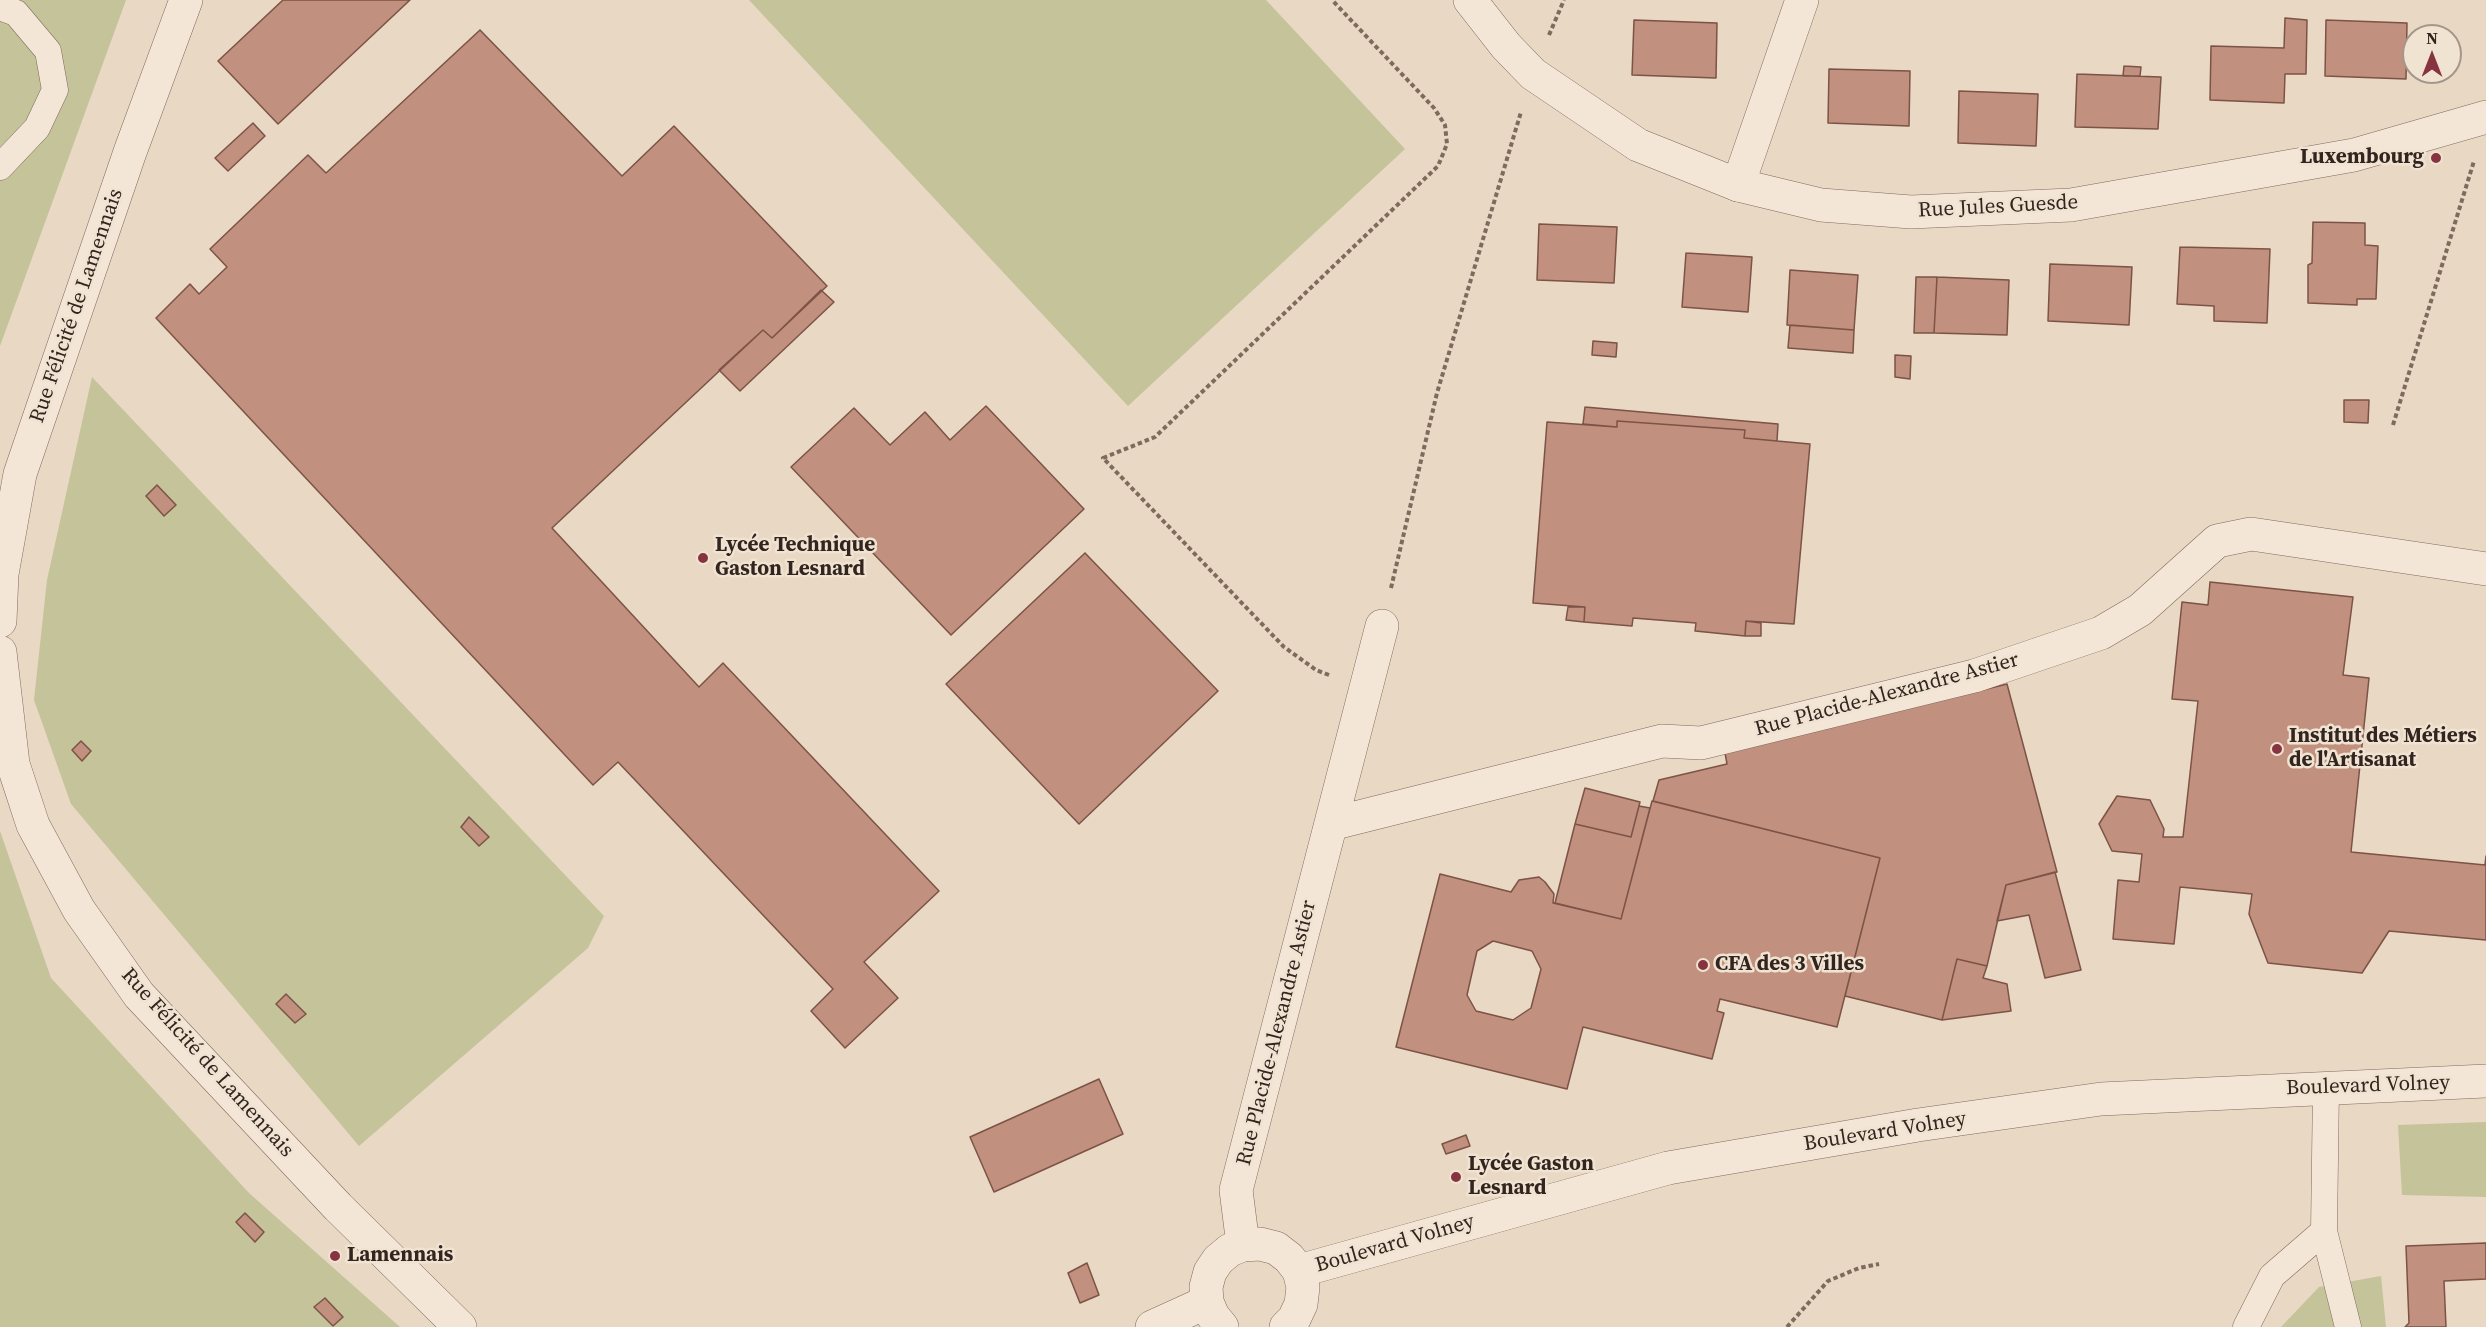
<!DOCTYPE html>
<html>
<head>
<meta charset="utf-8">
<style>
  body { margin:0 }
  #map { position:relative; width:2486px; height:1327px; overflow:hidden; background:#e8d8c4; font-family:"Source Serif 4",serif }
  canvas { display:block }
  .north { position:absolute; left:2402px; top:24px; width:60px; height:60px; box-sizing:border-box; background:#f0e3d2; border:2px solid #a4978a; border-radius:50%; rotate:0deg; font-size:16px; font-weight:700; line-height:24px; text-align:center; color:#32251f }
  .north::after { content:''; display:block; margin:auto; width:21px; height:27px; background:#873441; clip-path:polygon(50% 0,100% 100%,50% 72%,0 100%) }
</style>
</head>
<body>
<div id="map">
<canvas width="2486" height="1327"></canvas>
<div class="north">N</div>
</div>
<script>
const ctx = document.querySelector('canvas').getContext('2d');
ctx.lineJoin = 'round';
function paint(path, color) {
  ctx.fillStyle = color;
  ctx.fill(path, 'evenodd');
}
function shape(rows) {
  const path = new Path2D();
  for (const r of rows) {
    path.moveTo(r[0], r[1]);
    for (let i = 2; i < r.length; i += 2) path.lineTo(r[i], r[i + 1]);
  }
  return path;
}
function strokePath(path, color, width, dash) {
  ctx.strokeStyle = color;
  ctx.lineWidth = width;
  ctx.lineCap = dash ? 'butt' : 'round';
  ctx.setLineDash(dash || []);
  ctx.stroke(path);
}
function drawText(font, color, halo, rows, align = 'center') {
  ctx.font = font + ' "Source Serif 4",serif';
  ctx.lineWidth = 5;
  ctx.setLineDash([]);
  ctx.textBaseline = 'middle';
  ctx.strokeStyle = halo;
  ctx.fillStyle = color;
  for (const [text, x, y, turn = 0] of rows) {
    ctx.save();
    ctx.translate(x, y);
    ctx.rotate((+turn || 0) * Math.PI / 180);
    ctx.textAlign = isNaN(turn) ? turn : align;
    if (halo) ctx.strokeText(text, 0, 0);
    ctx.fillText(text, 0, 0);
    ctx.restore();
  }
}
paint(shape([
  [0,0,126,0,0,346],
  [749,0,1266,0,1405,149,1128,406],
  [92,377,604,916,588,948,359,1146,71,804,34,700,47,580],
  [0,831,51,978,249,1193,400,1327,0,1327],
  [2486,1122,2486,1197,2402,1195,2398,1125],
  [2381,1276,2386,1327,2281,1327,2319,1287]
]), '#c4c399');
const building = shape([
  [283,0,410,0,278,124,218,61,283,0],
  [2285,18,2307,20,2306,74,2285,74,2284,103,2210,100,2211,46,2284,48,2285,18],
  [1634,20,1717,23,1716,78,1632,75,1634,20],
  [2326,20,2407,23,2406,79,2325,76,2326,20],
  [480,30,622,176,674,126,827,286,772,338,763,330,552,528,699,687,723,663,939,891,864,962,898,998,845,1048,811,1011,833,989,618,762,593,785,156,318,190,284,199,294,227,267,210,249,308,155,326,173,480,30],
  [2124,66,2141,67,2140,76,2123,76,2124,66],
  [1829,69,1910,71,1909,126,1828,123,1829,69],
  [2077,74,2161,77,2158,129,2075,127,2077,74],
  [1959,91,2038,94,2036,146,1958,143,1959,91],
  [253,123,265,136,228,171,215,158,253,123],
  [2313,222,2365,223,2365,245,2378,246,2376,299,2357,299,2357,305,2308,303,2308,265,2312,263,2313,222],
  [1539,224,1617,227,1614,283,1537,280,1539,224],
  [2180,247,2270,249,2267,323,2214,321,2214,306,2177,304,2180,247],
  [1686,253,1752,257,1748,312,1682,307,1686,253],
  [2050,264,2132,267,2129,325,2048,321,2050,264],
  [1790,270,1858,275,1854,330,1787,325,1790,270],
  [1916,277,1937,277,1934,333,1914,333,1916,277],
  [1937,277,2009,280,2007,335,1934,333,1937,277],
  [821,290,834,302,740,391,719,370,763,330,772,338,821,290],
  [1790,325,1854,330,1853,353,1788,348,1790,325],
  [1593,341,1617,343,1616,357,1592,355,1593,341],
  [1895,355,1911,356,1910,379,1895,377,1895,355],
  [2344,400,2369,400,2368,423,2344,422,2344,400],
  [986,406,1084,509,951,635,791,467,854,408,890,445,925,412,950,440,986,406],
  [1585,407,1778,424,1777,441,1744,438,1745,430,1617,421,1617,427,1583,424,1585,407],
  [1617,421,1745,430,1744,438,1810,444,1794,624,1746,621,1745,636,1695,631,1696,623,1633,618,1632,626,1584,622,1585,607,1533,603,1547,422,1617,427,1617,421],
  [157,485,176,505,164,516,146,496,157,485],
  [1085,553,1218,691,1079,824,946,684,1085,553],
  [2210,582,2353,597,2343,675,2369,678,2351,852,2485,865,2486,856,2486,940,2389,931,2362,973,2268,963,2249,914,2252,894,2180,887,2174,944,2113,939,2118,880,2139,882,2142,854,2112,851,2099,824,2117,796,2150,800,2164,829,2163,837,2183,837,2198,701,2172,699,2182,602,2208,605,2210,582],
  [1568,607,1585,607,1584,622,1566,620,1568,607],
  [1746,621,1761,623,1761,636,1745,636,1746,621],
  [2007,684,2057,872,2006,885,1987,966,1957,959,1942,1020,1845,996,1880,858,1653,801,1659,780,1727,764,1725,753,2007,684],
  [81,741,91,751,82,761,72,750,81,741],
  [1585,788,1640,802,1631,837,1575,824,1585,788],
  [1652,801,1880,858,1837,1027,1720,999,1717,1011,1724,1013,1712,1059,1583,1027,1567,1089,1396,1047,1440,874,1511,892,1519,880,1539,877,1545,882,1554,894,1553,903,1621,919,1652,801],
  [1493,941,1532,951,1541,969,1531,1008,1513,1020,1476,1011,1467,995,1477,951,1493,941],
  [1639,806,1650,808,1621,919,1555,903,1575,824,1631,837,1639,806],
  [469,817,489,837,479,846,461,827,469,817],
  [2055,872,2081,970,2045,978,2029,915,1997,921,2006,885,2055,872],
  [1957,959,1987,966,1983,978,2007,984,2011,1011,1942,1020,1957,959],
  [286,994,306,1014,295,1023,276,1004,286,994],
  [1099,1079,1123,1134,994,1192,970,1137,1099,1079],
  [1466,1135,1470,1146,1446,1154,1442,1144,1466,1135],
  [245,1213,264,1232,255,1242,236,1222,245,1213],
  [2486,1243,2486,1279,2444,1281,2446,1327,2405,1327,2409,1323,2406,1246,2486,1243],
  [1087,1263,1099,1295,1080,1303,1068,1273,1087,1263],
  [325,1298,343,1317,333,1326,314,1307,325,1298]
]);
paint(building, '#c1907e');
strokePath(building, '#7c5346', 1.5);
const service = shape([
  [0,7,16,13,48,51,55,90,37,128,0,167],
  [2326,1087,2324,1231,2348,1327],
  [2246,1327,2272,1276,2324,1231]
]);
const minor = shape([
  [1738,185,1802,0],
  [0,621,2,574,20,474,130,152,186,0],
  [0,652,13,764,33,825,79,910,139,995,338,1207,460,1327],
  [1331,824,1662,741,1701,743,1974,676,2101,633,2140,610,2217,541,2251,534,2486,569],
  [1243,1245,1236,1190,1382,626]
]);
const tertiary = shape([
  [1470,0,1506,46,1533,74,1638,145,1738,185,1821,205,1911,212,2071,205,2354,155,2486,117],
  [1299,1271,1668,1168,1918,1125,2101,1099,2486,1081],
  [1152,1327,1207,1302],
  [1222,1327,1213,1316,1207,1302,1206,1287,1210,1272,1218,1260,1230,1250,1243,1245,1260,1244,1276,1248,1289,1258,1299,1271,1303,1287,1301,1304,1294,1319,1286,1327]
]);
strokePath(service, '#806a5d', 27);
strokePath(minor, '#806a5d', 34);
strokePath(tertiary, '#806a5d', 34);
strokePath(shape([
  [1549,35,1564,0],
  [2393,425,2474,161],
  [1391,588,1437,393,1521,112],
  [1329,675,1316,670,1284,647,1103,458,1155,437,1438,166,1447,144,1445,125,1434,108,1332,0],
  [1787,1327,1828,1281,1859,1268,1879,1264]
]), '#806a5d', 4, [4.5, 3]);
strokePath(service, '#f4e6d6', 26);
strokePath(minor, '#f4e6d6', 33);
strokePath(tertiary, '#f4e6d6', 33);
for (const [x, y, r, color] of [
  [2436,158,6,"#873441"],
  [703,558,6,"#873441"],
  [2277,749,6,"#873441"],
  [1703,965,6,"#873441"],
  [1456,1177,6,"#873441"],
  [335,1256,6,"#873441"]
]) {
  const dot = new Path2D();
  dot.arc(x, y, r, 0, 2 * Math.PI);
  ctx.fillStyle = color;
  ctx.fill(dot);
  strokePath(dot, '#f0e3d2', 2);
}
drawText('bold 21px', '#32251f', '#f0e3d2', [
  ["Luxembourg",2424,158,"right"],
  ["Lycée Technique",715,546],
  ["Gaston Lesnard",715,570],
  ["Institut des Métiers",2289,737],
  ["de l'Artisanat",2289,761],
  ["CFA des 3 Villes",1715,965],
  ["Lycée Gaston",1468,1165],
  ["Lesnard",1468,1189],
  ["Lamennais",347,1256]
], 'left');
drawText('21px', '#32251f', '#f0e3d2', [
  ["Rue Jules Guesde",1998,207,-3],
  ["Rue Félicité de Lamennais",77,306,-71],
  ["Rue Placide-Alexandre Astier",1887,695,-15],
  ["Rue Placide-Alexandre Astier",1277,1033,-76],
  ["Rue Félicité de Lamennais",207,1063,48],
  ["Boulevard Volney",2368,1086,-2],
  ["Boulevard Volney",1885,1132,-9],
  ["Boulevard Volney",1395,1244,-16]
]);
</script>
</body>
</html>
